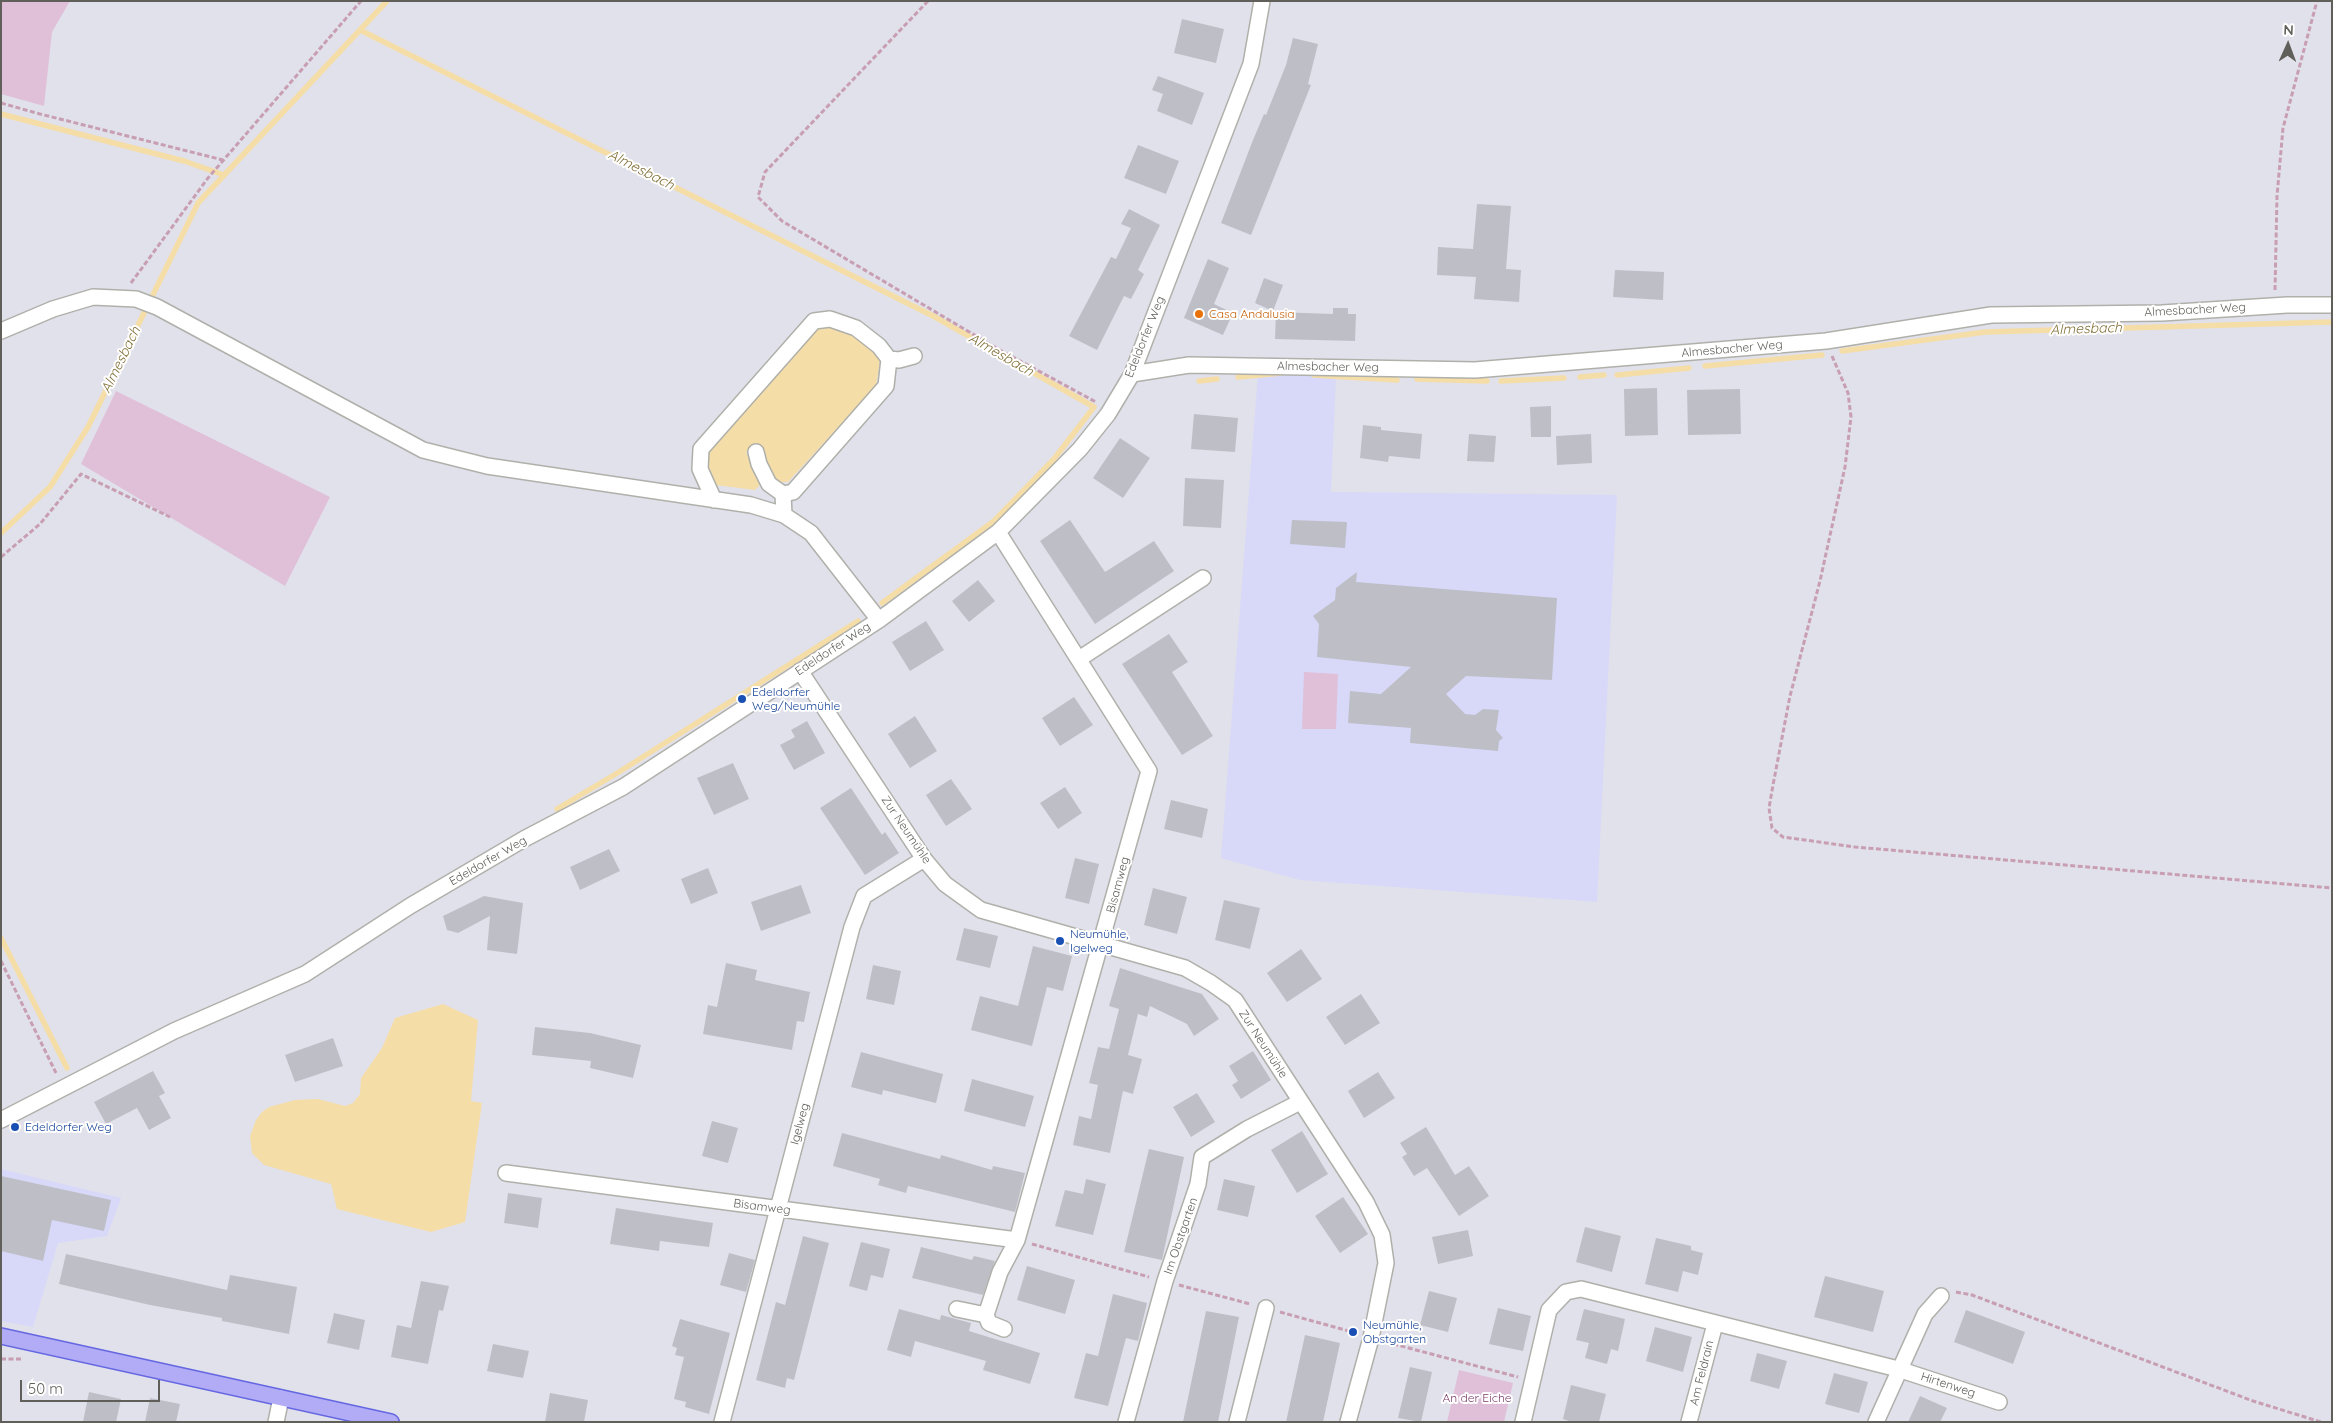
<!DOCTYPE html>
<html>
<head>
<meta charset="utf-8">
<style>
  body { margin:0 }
  #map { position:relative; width:2333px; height:1423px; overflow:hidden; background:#e1e1eb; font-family:Quicksand,sans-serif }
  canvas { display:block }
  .frame { position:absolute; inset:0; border:2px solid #605f5a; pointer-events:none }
  .north { position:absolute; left:2263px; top:20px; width:50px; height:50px; -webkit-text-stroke:4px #fff; paint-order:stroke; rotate:2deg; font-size:14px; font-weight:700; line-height:20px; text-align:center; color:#605f5a }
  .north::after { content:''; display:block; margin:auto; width:18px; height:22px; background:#605f5a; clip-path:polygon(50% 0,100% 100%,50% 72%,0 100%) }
  .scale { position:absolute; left:20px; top:1380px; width:140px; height:22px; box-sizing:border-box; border:2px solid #605f5a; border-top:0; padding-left:6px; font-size:15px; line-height:18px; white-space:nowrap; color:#605f5a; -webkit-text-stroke:4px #fff; paint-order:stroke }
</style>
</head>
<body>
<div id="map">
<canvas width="2333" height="1423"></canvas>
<div class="frame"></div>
<div class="north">N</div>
<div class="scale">50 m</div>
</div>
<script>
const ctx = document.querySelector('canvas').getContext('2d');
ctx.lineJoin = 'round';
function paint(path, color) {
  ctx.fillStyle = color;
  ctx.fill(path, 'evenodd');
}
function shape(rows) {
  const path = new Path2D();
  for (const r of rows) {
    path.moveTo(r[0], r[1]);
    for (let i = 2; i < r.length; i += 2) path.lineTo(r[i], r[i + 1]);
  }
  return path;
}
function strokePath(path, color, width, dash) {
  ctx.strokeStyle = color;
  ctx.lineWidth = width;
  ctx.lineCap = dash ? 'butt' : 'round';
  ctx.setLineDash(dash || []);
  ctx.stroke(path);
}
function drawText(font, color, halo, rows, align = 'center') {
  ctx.font = font + ' Quicksand,sans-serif';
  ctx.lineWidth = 4;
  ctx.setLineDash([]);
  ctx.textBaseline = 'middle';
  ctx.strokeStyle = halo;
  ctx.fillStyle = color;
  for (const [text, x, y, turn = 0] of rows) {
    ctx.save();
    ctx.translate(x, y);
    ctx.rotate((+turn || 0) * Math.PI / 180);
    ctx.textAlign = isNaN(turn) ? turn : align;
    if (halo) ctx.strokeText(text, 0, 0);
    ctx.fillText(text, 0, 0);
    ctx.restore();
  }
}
paint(shape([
  [1258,373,1336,376,1331,492,1617,495,1597,902,1300,880,1221,858],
  [1,1169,121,1198,107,1236,58,1243,33,1327,1,1321]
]), '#d8d8f9');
paint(shape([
  [1,1,70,1,52,32,44,106,1,94],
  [116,391,330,497,285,586,81,464],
  [1304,672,1338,674,1336,729,1302,729],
  [1459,1370,1513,1383,1504,1422,1447,1422]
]), '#e0c0d8');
paint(shape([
  [832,324,874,348,880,361,876,386,788,482,777,482,757,448,746,452,760,485,755,490,715,485,705,470,707,453,817,326],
  [443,1004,478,1020,471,1101,482,1103,465,1222,431,1232,337,1209,331,1184,264,1165,252,1153,250,1136,256,1120,262,1112,269,1107,295,1100,318,1099,345,1106,353,1103,360,1094,361,1078,382,1048,395,1018]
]), '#f5dda7');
strokePath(shape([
  [360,30,935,317,1094,407,1054,459,994,521,882,603],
  [1,114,184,161,224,175],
  [1842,351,1985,332,2332,322],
  [1705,366,1822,355],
  [1314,375,1397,380],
  [1617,375,1689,368],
  [1238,377,1282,373],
  [1580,377,1604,375],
  [1417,379,1487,381],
  [1199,381,1217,379],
  [1501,381,1564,378],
  [1,533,50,487,88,427,198,203,387,1],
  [557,809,619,772,858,621],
  [1,938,67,1068]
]), '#f5dda7', 5.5);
paint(shape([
  [1182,19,1224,29,1216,63,1174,53],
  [1293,38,1318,44,1308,84,1311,85,1251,235,1221,223,1253,140,1264,114,1266,115,1286,65],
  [1158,76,1204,93,1192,125,1157,111,1163,94,1152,90],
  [1138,145,1179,161,1166,194,1124,178],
  [1477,204,1511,206,1506,269,1521,270,1519,302,1474,299,1476,277,1437,275,1438,247,1473,249],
  [1129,209,1160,225,1138,270,1144,274,1131,299,1124,296,1097,350,1069,336,1111,257,1116,259,1131,228,1121,224],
  [1208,259,1229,268,1214,304,1233,313,1223,335,1184,318],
  [1615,270,1664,272,1663,300,1613,297],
  [1264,278,1283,285,1273,311,1255,303],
  [1333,308,1348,308,1348,314,1356,314,1355,341,1275,339,1276,312,1333,314],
  [1657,388,1658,435,1625,436,1624,389],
  [1740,389,1741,434,1688,435,1687,390],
  [1551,406,1551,437,1531,437,1530,407],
  [1194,414,1238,418,1235,452,1191,449],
  [1363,425,1381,427,1381,430,1422,434,1420,459,1389,456,1388,462,1360,458],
  [1469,434,1496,436,1494,462,1467,461],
  [1591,434,1592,463,1557,465,1556,436],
  [1120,438,1150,458,1123,498,1093,478],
  [1185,478,1224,480,1221,528,1183,526],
  [1070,520,1105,572,1154,541,1174,571,1095,624,1040,541],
  [1292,520,1347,522,1345,548,1290,544],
  [1357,572,1356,582,1557,598,1552,680,1466,676,1446,694,1465,714,1475,715,1483,709,1499,710,1496,730,1503,738,1499,741,1498,751,1410,743,1411,728,1348,723,1350,691,1381,694,1411,667,1317,657,1319,624,1313,616,1335,600,1336,588],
  [978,580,995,601,969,622,952,601],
  [926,621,944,650,910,671,892,642],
  [1169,634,1188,662,1172,672,1213,736,1182,755,1122,664],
  [1074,697,1093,725,1060,746,1042,718],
  [915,716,937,751,910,768,888,734],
  [807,721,825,753,794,770,780,745,795,737,791,730],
  [733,763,749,799,714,815,697,778],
  [951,779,972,809,946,826,926,795],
  [1065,787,1082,813,1058,829,1040,803],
  [851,788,882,835,885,832,899,853,865,875,820,808],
  [1171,800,1208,809,1202,838,1164,829],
  [609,849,620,871,580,890,570,867],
  [1075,858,1099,864,1089,904,1065,898],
  [708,868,718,893,691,904,681,879],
  [801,885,811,913,761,931,751,902],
  [1153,888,1187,897,1177,934,1144,925],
  [484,896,523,903,517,954,487,950,490,916,458,933,447,930,443,916],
  [1224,900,1260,908,1250,949,1215,940],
  [964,928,998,936,990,968,956,960],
  [1033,946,1072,956,1063,991,1047,987,1032,1046,971,1030,980,996,1018,1006],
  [1301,949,1322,979,1287,1002,1267,973],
  [726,963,757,970,755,980,810,992,804,1022,797,1021,792,1050,703,1034,708,1005,717,1007],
  [873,965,901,971,894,1005,866,999],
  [1120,968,1202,994,1219,1019,1194,1036,1187,1024,1150,1006,1147,1017,1138,1014,1128,1055,1142,1059,1133,1094,1123,1091,1110,1153,1073,1145,1079,1116,1091,1119,1098,1085,1089,1083,1098,1047,1109,1049,1119,1009,1109,1006],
  [1361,994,1380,1023,1345,1045,1326,1017],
  [535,1027,590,1033,641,1045,633,1078,590,1068,591,1061,532,1055],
  [333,1038,343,1066,295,1082,285,1055],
  [1253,1051,1271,1080,1241,1099,1232,1085,1238,1081,1229,1066],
  [861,1052,943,1074,936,1103,883,1090,882,1095,851,1087],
  [153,1071,165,1093,159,1096,171,1118,149,1130,137,1108,106,1124,94,1102],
  [1378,1072,1395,1098,1364,1118,1348,1091],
  [972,1079,1034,1096,1025,1127,964,1111],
  [1197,1093,1215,1122,1191,1137,1173,1107],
  [712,1121,738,1128,728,1163,702,1156],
  [1426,1127,1455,1175,1469,1166,1489,1196,1459,1216,1427,1168,1414,1176,1402,1157,1407,1154,1400,1143],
  [1302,1131,1328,1174,1297,1193,1271,1150],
  [842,1133,940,1159,941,1155,992,1170,993,1166,1025,1173,1015,1212,908,1186,906,1193,878,1185,880,1179,833,1166],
  [1149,1149,1184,1157,1162,1260,1124,1252],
  [1,1176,111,1200,104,1231,52,1220,43,1261,1,1251],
  [1086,1179,1106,1184,1093,1235,1055,1226,1065,1190,1083,1194],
  [1224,1179,1255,1186,1248,1217,1217,1210],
  [508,1193,542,1198,538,1228,504,1223],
  [1343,1197,1368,1234,1340,1253,1315,1216],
  [616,1208,713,1223,709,1247,660,1241,659,1251,610,1244],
  [1585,1227,1621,1236,1612,1272,1576,1262],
  [1468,1230,1473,1256,1438,1264,1432,1237],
  [803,1236,829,1243,794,1380,787,1378,785,1388,756,1380,776,1302,785,1305],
  [1656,1238,1691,1246,1691,1250,1703,1253,1698,1275,1683,1271,1678,1292,1645,1284],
  [861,1242,890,1249,883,1278,871,1275,867,1291,849,1286],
  [921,1247,972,1260,974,1256,995,1261,983,1295,912,1278],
  [729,1253,755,1260,746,1292,720,1285],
  [66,1254,227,1290,230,1275,297,1287,289,1334,222,1321,222,1318,150,1305,59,1284],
  [1027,1266,1075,1280,1065,1314,1017,1300],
  [1825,1276,1884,1291,1873,1332,1814,1317],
  [421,1281,449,1286,443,1311,439,1310,428,1364,391,1357,397,1325,411,1328],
  [1429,1291,1457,1298,1448,1332,1420,1325],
  [1113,1294,1147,1303,1138,1341,1126,1338,1108,1406,1074,1398,1086,1353,1098,1356],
  [1498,1308,1531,1316,1523,1351,1489,1344],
  [899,1309,940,1320,941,1315,971,1323,969,1331,1040,1353,1030,1384,983,1370,986,1361,915,1341,911,1357,887,1350],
  [1584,1309,1625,1319,1618,1351,1611,1349,1607,1364,1585,1358,1589,1343,1576,1340],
  [1966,1310,2025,1332,2013,1364,1954,1342],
  [1206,1311,1239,1317,1218,1422,1183,1422],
  [334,1313,365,1320,359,1350,327,1343],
  [680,1319,730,1333,709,1414,685,1407,686,1402,674,1399,684,1357,675,1355,677,1348,672,1346],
  [1655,1327,1692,1337,1683,1372,1646,1361],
  [1305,1335,1340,1343,1323,1422,1286,1422],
  [493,1344,529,1351,523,1378,487,1371],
  [1757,1353,1787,1361,1779,1389,1750,1381],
  [1410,1367,1432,1372,1421,1422,1398,1418],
  [1834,1373,1868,1382,1859,1413,1825,1404],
  [1571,1385,1606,1394,1599,1422,1572,1422,1563,1419],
  [89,1392,121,1399,116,1422,83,1422],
  [550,1393,588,1400,584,1422,545,1422],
  [1920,1396,1947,1408,1940,1422,1908,1422],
  [150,1398,180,1404,176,1422,145,1422]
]), '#bebfc6');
const minor = shape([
  [1,331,53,309,93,297,136,299,157,307,423,450,487,466,751,505,784,515,811,533,879,620],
  [889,359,899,360,914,356],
  [1132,374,1189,365,1475,370,1826,341,1991,315,2162,313,2287,305,2332,305],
  [756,452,759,464,769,484,783,494],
  [714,500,700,469,701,449,814,321,830,319,856,328,879,346,889,359,886,386,793,492,783,494,784,515],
  [1079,659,1203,578],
  [800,671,924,859,945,884,981,910,1185,968,1211,983,1235,1000,1366,1202,1382,1235,1386,1263,1371,1338,1348,1422],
  [1,1120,174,1031,305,974,410,906,524,839,623,787,879,620,998,532,1080,449,1108,414,1132,374,1251,64,1262,1],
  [506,1173,1017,1240],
  [957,1309,986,1315,1000,1272,1017,1240,1149,771,998,532],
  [986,1315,989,1323,1004,1329],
  [276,1422,281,1398],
  [722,1422,852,927,864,896,924,859],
  [1126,1422,1165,1281,1198,1184,1202,1157,1247,1129,1300,1102],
  [1237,1422,1266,1308],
  [1523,1422,1549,1310,1566,1292,1581,1289,1898,1369,1999,1402],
  [1689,1422,1715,1324],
  [1876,1422,1925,1314,1941,1296]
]);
const major = shape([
  [1,1336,391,1422]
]);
strokePath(minor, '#b0b0ab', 18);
strokePath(major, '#6467e1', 18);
strokePath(shape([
  [928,1,765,172,758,197,782,221,998,349,1096,402],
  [1,103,40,114,223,160],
  [131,283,208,178,361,1],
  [2275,290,2277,196,2283,128,2317,1],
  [1832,356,1848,393,1851,417,1845,467,1820,581,1790,696,1773,785,1769,808,1772,828,1783,837,1855,847,2332,888],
  [1,557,40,524,81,474,170,517],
  [1,961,56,1073],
  [1032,1244,1149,1277],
  [1179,1285,1250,1304],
  [1956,1292,1972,1295,2253,1401,2321,1422],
  [1280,1312,1356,1333],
  [1386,1342,1518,1377],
  [1,1359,21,1359]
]), '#c89eb2', 3, [5, 2.5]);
strokePath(minor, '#fff', 15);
strokePath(major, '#b2abf6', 15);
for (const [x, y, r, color] of [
  [1199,314,5,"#e8710a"],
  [742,699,5,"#1a4fb4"],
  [1060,941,5,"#1a4fb4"],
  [15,1127,5,"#1a4fb4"],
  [1353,1332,5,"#1a4fb4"]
]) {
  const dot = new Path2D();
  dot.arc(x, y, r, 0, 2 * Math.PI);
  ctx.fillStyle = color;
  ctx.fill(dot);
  strokePath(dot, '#fff', 2);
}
drawText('12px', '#605f5a', '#fff', [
  ["Almesbacher Weg",2195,310,-3],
  ["Edeldorfer Weg",1145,337,-68],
  ["Almesbacher Weg",1732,349,-5],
  ["Almesbacher Weg",1328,367,1],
  ["Edeldorfer Weg",833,649,-33],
  ["Zur Neumühle",906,830,56],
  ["Edeldorfer Weg",488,861,-30],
  ["Bisamweg",1118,885,-75],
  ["Zur Neumühle",1263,1044,57],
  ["Igelweg",800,1124,-75],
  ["Bisamweg",762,1207,7],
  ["Im Obstgarten",1181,1236,-71],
  ["Am Feldrain",1702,1373,-76],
  ["Hirtenweg",1948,1385,18]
]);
drawText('12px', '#c56008', '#fff', [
  ["Casa Andalusia",1209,314]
], 'left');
drawText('12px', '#164399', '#fff', [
  ["Edeldorfer",752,692],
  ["Weg/Neumühle",752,706],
  ["Neumühle,",1070,934],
  ["Igelweg",1070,948],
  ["Edeldorfer Weg",25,1127],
  ["Neumühle,",1363,1325],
  ["Obstgarten",1363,1339]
], 'left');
drawText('12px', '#7d3c6a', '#fff', [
  ["An der Eiche",1477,1398]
]);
drawText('italic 14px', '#84723b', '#fff', [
  ["Almesbach",641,170,27],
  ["Almesbach",2086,329,-2],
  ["Almesbach",1001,355,30],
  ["Almesbach",121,360,-64]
]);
</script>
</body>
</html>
